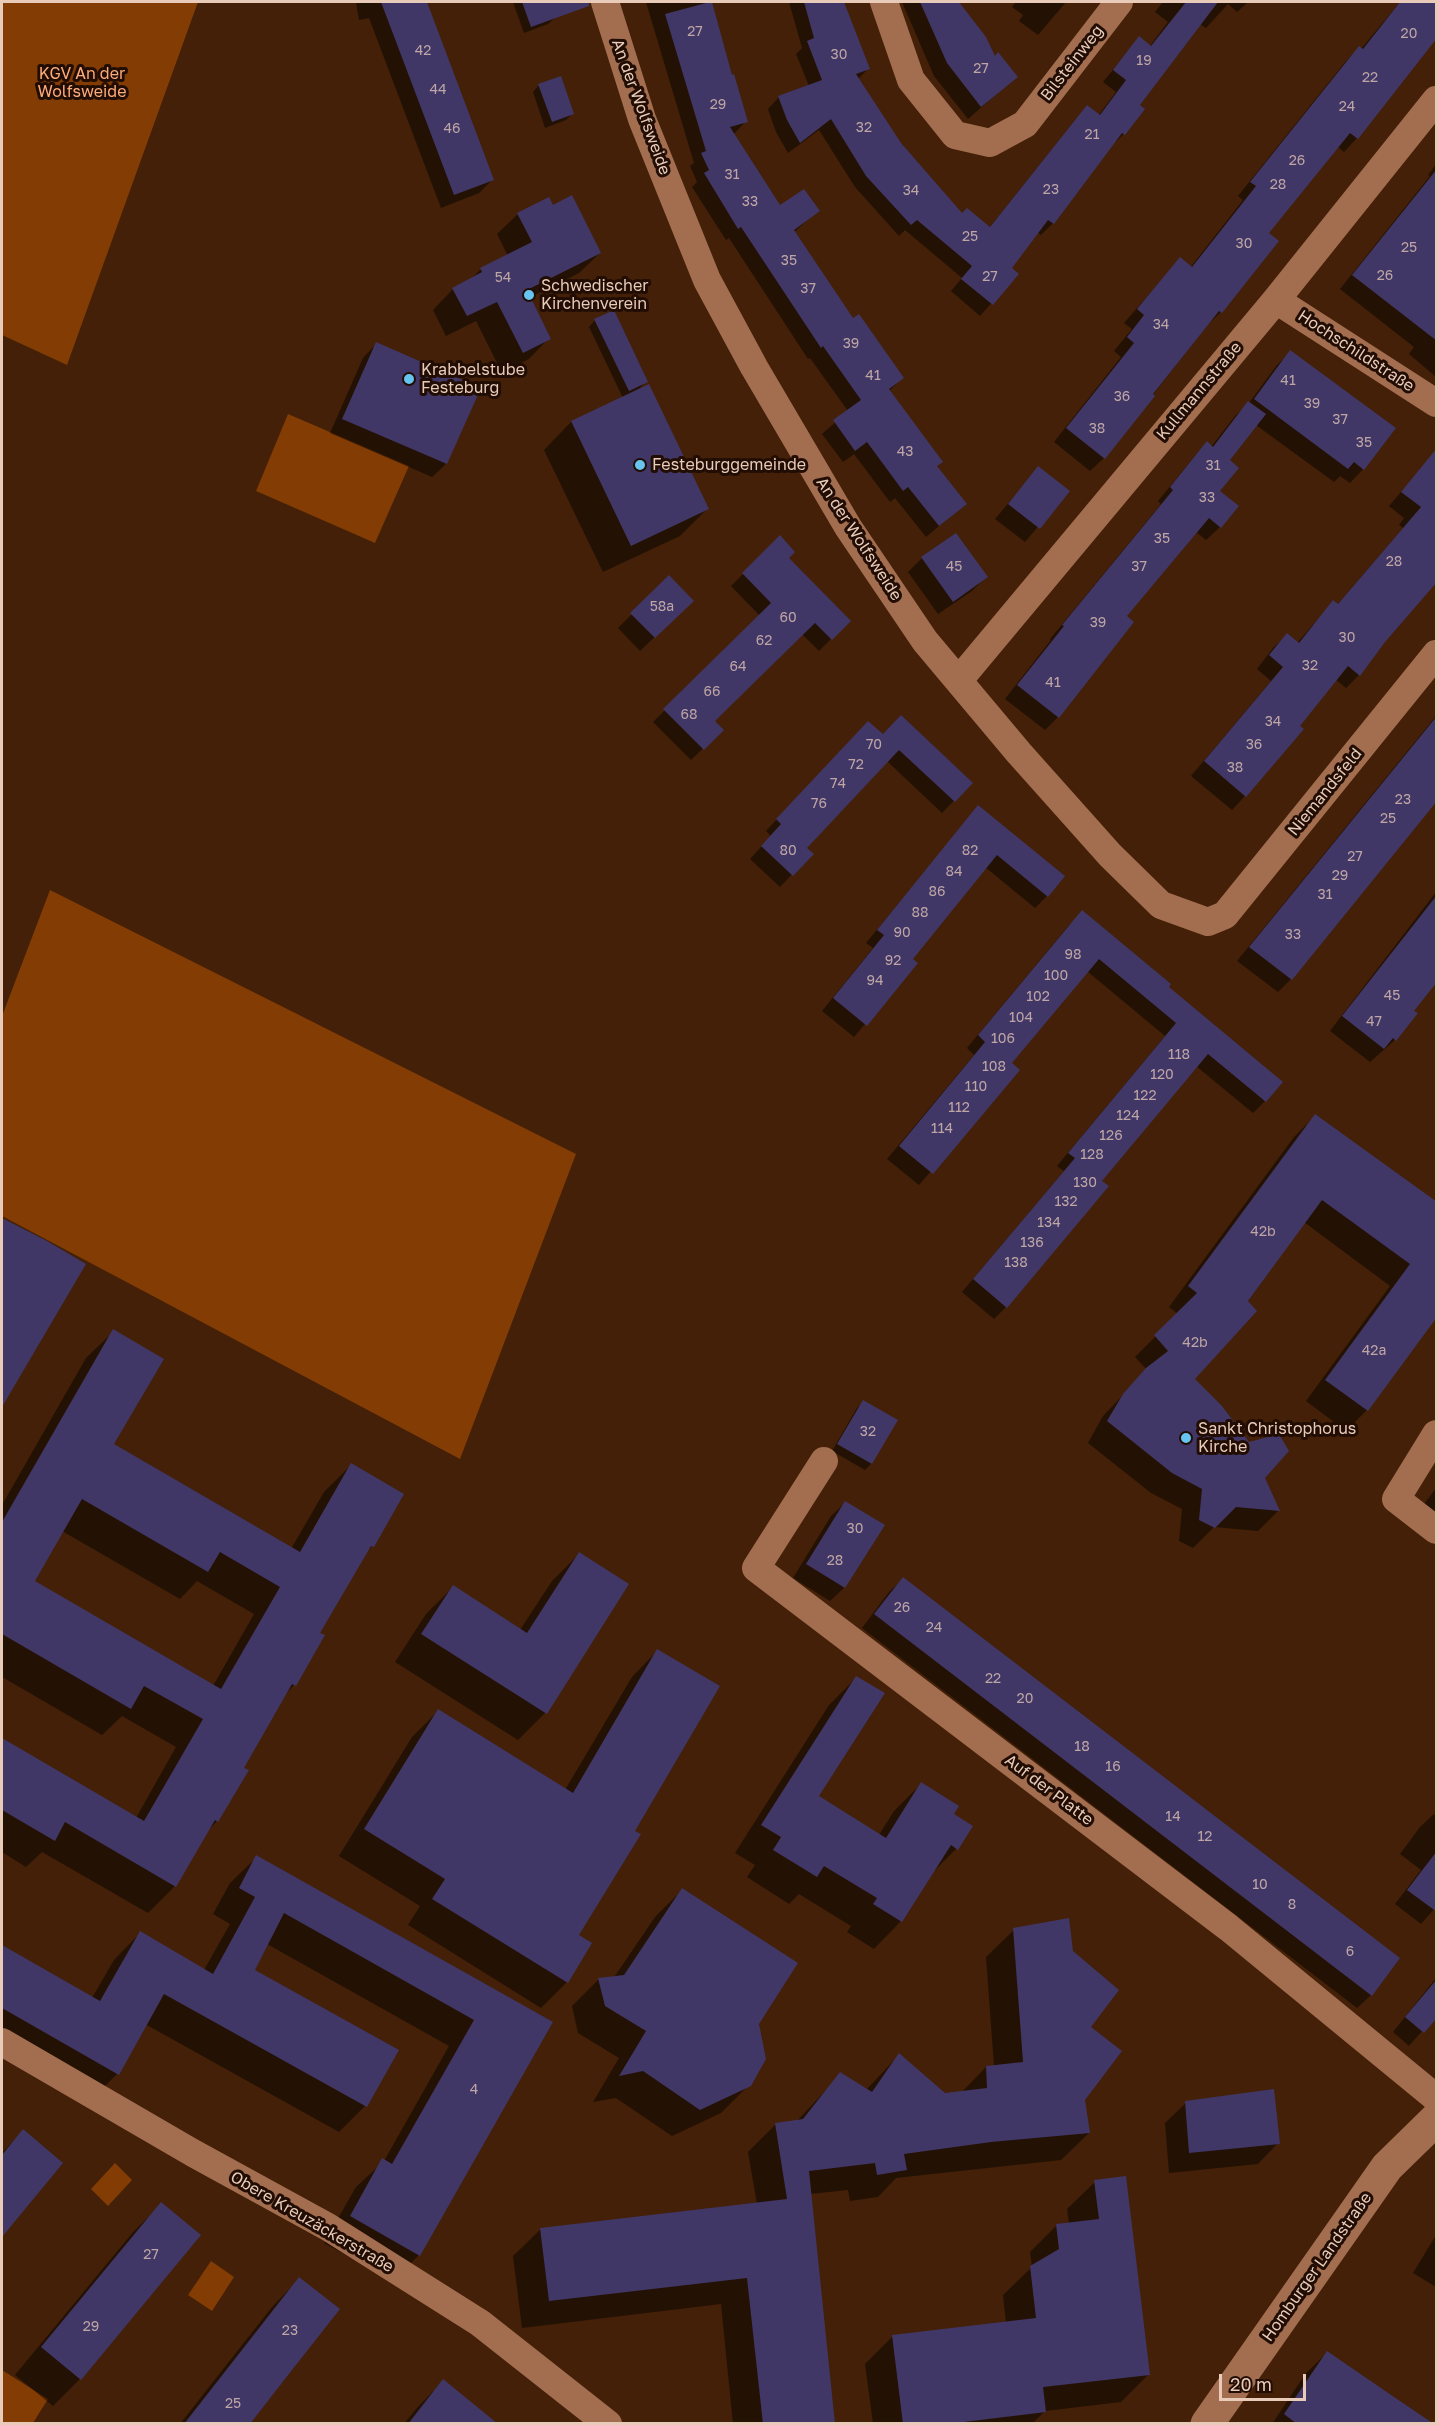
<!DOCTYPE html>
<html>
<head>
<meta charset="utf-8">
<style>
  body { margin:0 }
  #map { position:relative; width:1438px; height:2425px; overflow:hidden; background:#432007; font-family:"Golos Text",sans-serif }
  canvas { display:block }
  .frame { position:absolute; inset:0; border:3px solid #e9cbba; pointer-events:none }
  .scale { position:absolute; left:1219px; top:2374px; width:87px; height:27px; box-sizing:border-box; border:3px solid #e9cbba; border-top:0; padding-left:8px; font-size:18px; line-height:21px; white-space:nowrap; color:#e9cbba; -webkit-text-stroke:4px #210d03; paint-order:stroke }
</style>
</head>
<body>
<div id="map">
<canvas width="1438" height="2425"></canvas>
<div class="frame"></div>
<div class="scale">20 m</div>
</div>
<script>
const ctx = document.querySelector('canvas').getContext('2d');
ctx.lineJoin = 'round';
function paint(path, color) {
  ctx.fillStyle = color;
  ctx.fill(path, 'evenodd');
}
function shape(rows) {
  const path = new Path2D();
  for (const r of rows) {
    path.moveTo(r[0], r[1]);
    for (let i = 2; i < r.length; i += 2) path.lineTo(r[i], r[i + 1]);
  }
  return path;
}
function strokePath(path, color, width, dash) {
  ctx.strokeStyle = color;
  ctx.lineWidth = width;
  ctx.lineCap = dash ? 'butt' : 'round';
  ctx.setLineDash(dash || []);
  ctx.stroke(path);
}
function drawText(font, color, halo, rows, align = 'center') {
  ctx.font = font + ' "Golos Text",sans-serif';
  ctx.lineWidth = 6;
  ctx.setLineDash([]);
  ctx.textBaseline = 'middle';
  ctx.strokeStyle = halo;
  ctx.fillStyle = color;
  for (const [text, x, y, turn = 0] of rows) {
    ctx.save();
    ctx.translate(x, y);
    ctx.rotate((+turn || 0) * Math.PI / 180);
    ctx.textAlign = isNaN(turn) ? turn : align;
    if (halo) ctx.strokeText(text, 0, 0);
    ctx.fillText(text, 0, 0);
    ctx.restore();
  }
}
paint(shape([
  [2,2,198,2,67,365,2,335],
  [288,414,409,466,375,543,256,491],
  [50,890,576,1154,460,1459,2,1216,2,1016],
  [115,2163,132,2180,108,2206,91,2189],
  [211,2261,234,2277,212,2311,188,2295],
  [2,2370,48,2399,33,2423,2,2423]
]), '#823c04');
paint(shape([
  [356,2,414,2,419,32,492,180,479,193,441,208,369,18,359,20],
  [513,2,549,2,555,18,548,24,524,33],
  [646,2,710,2,731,77,746,121,733,135,780,208,818,211,794,232,853,320,902,378,889,391,936,467,965,504,926,537,895,498,890,502,854,454,843,462,822,434,848,411,810,358,808,359,729,238,726,240,692,187,697,182,690,166,694,163],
  [789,2,841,2,847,27,868,69,858,79,899,144,962,215,989,228,1076,119,1087,107,1098,116,1116,92,1103,82,1139,38,1150,46,1168,22,1155,12,1163,2,1248,2,1237,12,1228,4,1206,28,1200,24,1137,105,1124,134,1112,145,1053,223,1041,235,1037,232,1010,268,1017,274,980,316,951,291,962,278,905,230,899,236,855,187,819,130,788,153,776,132,768,109,779,97,809,86,796,54,802,48],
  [902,2,957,2,985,37,994,58,1016,77,968,119,934,76],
  [1016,2,1066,2,1038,35,1019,21,1023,15,1012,7],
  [1400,2,1436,2,1436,37,1357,138,1344,152,1337,146,1267,233,1221,312,1207,325,1104,458,1090,471,1054,442,1121,357,1114,351,1132,329,1124,323,1180,259,1190,268,1243,200,1238,196,1346,61,1359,48,1361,49],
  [539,85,572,114,566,120,545,128,533,92],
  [1436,164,1436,377,1409,354,1414,347,1340,289,1430,176,1428,175],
  [553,207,600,253,579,273,529,298,549,338,529,359,502,373,476,321,446,336,433,310,453,289,469,281,481,269,508,256,497,234,518,214],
  [595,320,646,381,637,391,707,509,680,536,603,572,544,450,571,422,623,398,589,327],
  [376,344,446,464,432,477,330,433,363,358],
  [1291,352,1393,428,1363,469,1350,483,1340,476,1334,482,1256,425,1228,461,1218,491,1220,527,1206,540,1196,532,1125,617,1058,717,1045,730,1005,699,1051,640,1050,639,1161,504,1158,501,1194,457,1207,443,1211,447,1235,416,1249,403,1277,365],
  [1432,456,1436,459,1384,641,1359,675,1346,688,1335,679,1245,796,1232,810,1191,776,1271,681,1257,669,1273,648,1287,635,1297,643,1333,602,1337,605,1403,528,1399,525,1404,518,1389,506],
  [1038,468,1068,491,1025,542,995,519],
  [780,537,787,558,849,621,819,651,802,634,713,721,722,730,691,760,653,722,760,616,731,586],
  [922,558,986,577,972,591,938,614,908,572],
  [669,577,692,601,640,651,618,628],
  [1436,716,1436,799,1291,979,1278,992,1237,961],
  [856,734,882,736,971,783,942,813,887,761,805,848,811,854,780,887,750,859,771,836,766,831],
  [978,807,1047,896,1035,908,985,867,911,959,916,963,854,1037,822,1011,873,948,866,943],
  [1436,892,1436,984,1432,986,1412,1011,1395,1040,1370,1062,1330,1031],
  [1070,924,1167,987,1265,1101,1253,1113,1196,1066,1100,1181,1006,1307,994,1319,962,1292,1064,1171,1057,1166,1165,1036,1087,971,1010,1064,1018,1070,919,1185,887,1159,974,1055,967,1048],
  [1315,1116,1436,1204,1436,1315,1367,1410,1346,1431,1306,1401,1390,1286,1304,1222,1193,1379,1263,1478,1278,1511,1258,1531,1214,1527,1193,1548,1179,1541,1182,1509,1151,1493,1088,1443,1103,1416,1147,1370,1135,1357,1178,1314,1169,1307,1294,1137],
  [2,1220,46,1242,84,1264,2,1404],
  [114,1331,112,1445,291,1549,324,1492,351,1465,372,1546,363,1556,318,1633,323,1636,294,1685,284,1696,242,1768,246,1771,217,1821,206,1833,175,1886,148,1913,42,1852,26,1867,2,1852,2,1740,136,1818,176,1747,122,1716,102,1735,2,1677,2,1505,86,1358],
  [62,1531,180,1599,197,1581,254,1614,213,1686,33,1582],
  [863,1402,896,1420,871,1464,865,1470,832,1451,857,1408],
  [1436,1488,1436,1535,1414,1518],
  [845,1503,883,1526,844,1588,830,1601,793,1578,831,1516],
  [579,1554,545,1713,518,1740,395,1662,426,1614,453,1587,520,1630,552,1581],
  [903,1579,1371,1995,1357,2008,862,1628,889,1592],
  [657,1651,633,1832,577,1936,567,1982,541,2008,408,1925,420,1906,339,1856,412,1737,438,1711,565,1790,632,1677],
  [857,1677,817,1797,879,1835,894,1811,921,1784,952,1815,956,1849,931,1874,901,1921,874,1949,847,1932,851,1926,799,1894,789,1904,747,1877,755,1865,735,1853,829,1705],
  [1434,1814,1436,1816,1436,1907,1421,1924,1395,1904,1421,1870,1400,1854,1420,1827],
  [257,1857,551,2023,419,2255,393,2281,324,2243,356,2187,384,2161,449,2046,267,1944,253,1970,365,2106,339,2132,145,2024,117,2074,91,2100,2,2049,2,1946,92,1998,114,1960,140,1933,204,1970,230,1924,213,1914,230,1883],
  [682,1890,758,2024,749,2085,721,2113,672,2136,616,2098,593,2102,619,2058,578,2033,572,2006,599,1979,615,1976,655,1917],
  [1014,1930,1072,1951,1088,2027,1083,2099,1089,2133,1061,2160,896,2178,878,2197,850,2201,848,2190,810,2194,834,2424,733,2424,721,2304,522,2328,513,2256,541,2229,757,2204,748,2152,776,2124,797,2121,841,2074,866,2090,899,2055,945,2095,961,2093,986,2067,994,2066,986,1957],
  [1436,1978,1436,2015,1409,2046,1393,2032],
  [1186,2103,1278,2143,1258,2164,1169,2173,1165,2123],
  [23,2131,61,2163,2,2234,2,2153],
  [1095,2182,1149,2374,1121,2402,1045,2411,1032,2424,873,2424,865,2364,893,2336,1006,2323,1003,2295,1032,2267,1030,2252,1057,2225,1069,2224,1067,2209],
  [162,2204,80,2379,53,2406,15,2375,134,2231],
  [1436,2235,1436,2287,1413,2273],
  [299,2279,248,2424,180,2424,272,2307],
  [1327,2353,1431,2424,1272,2424,1306,2373],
  [443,2381,473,2424,404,2424,416,2409]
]), '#0007');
paint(shape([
  [381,2,427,2,494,180,454,195],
  [522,2,589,2,589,6,531,27],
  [710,2,712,2,732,75,734,74,748,122,730,127,780,205,804,189,820,211,794,230,853,318,859,314,904,378,889,389,943,462,937,466,967,504,939,526,908,487,903,491,867,442,855,451,833,420,861,400,823,346,821,348,741,227,738,229,704,173,709,170,701,153,706,151,665,14],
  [804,2,844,2,870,69,856,74,901,143,962,213,967,208,990,227,1087,105,1100,115,1126,80,1113,70,1139,36,1151,46,1186,2,1218,2,1140,105,1145,109,1125,135,1122,133,1054,224,1048,220,1012,268,1019,274,993,305,961,279,972,266,917,220,911,225,866,176,831,119,800,143,787,120,778,96,822,80,807,41,814,38],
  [920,2,959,2,986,37,995,56,998,52,1018,77,981,107,947,63],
  [1400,2,1437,2,1437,38,1358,139,1350,133,1269,233,1279,241,1222,313,1219,311,1153,394,1155,396,1105,459,1066,428,1134,343,1127,337,1144,315,1137,309,1180,257,1192,267,1256,186,1250,182,1359,46,1363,49],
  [561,76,574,114,552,122,538,84],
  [1437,169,1437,341,1352,275],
  [572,195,601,253,527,290,551,339,523,353,497,302,467,316,452,288,482,272,480,268,532,242,517,213,549,197,553,205],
  [614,310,648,382,629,391,594,319],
  [376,342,481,388,447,464,342,419],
  [1290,350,1396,428,1364,470,1354,462,1348,469,1254,399],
  [649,384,709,509,631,546,571,421],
  [1248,401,1266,414,1230,460,1239,468,1220,491,1239,506,1221,528,1209,518,1127,616,1134,622,1059,718,1017,685,1064,626,1062,625,1173,490,1170,487,1207,441,1213,447],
  [1437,448,1437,582,1385,642,1360,676,1348,666,1300,726,1304,729,1246,797,1204,761,1283,667,1269,655,1287,633,1299,643,1333,600,1338,604,1421,507,1401,492],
  [1038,466,1070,491,1040,529,1008,504],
  [956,533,988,577,953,602,921,557],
  [780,535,795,552,789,558,851,621,832,640,815,623,715,721,724,730,704,750,663,709,771,603,742,573],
  [669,575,694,601,655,638,630,613],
  [901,715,973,783,955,802,899,750,807,848,814,854,793,876,761,846,781,824,776,819,868,721,883,734],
  [1437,716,1437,801,1292,980,1249,947],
  [978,805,1065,876,1048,897,997,855,913,959,918,963,867,1026,833,998,884,935,877,930],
  [1437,895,1437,982,1414,1011,1418,1013,1396,1041,1393,1038,1384,1049,1342,1016],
  [1082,910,1171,984,1169,987,1283,1082,1266,1102,1208,1054,1102,1181,1109,1186,1007,1308,973,1279,1075,1158,1068,1153,1176,1023,1099,959,1012,1063,1020,1070,933,1174,899,1146,985,1042,978,1035],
  [1315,1114,1437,1202,1437,1317,1368,1411,1325,1380,1410,1264,1322,1200,1248,1301,1257,1311,1195,1379,1222,1406,1249,1442,1279,1434,1289,1451,1265,1478,1280,1511,1236,1507,1215,1528,1199,1520,1202,1489,1172,1473,1107,1421,1123,1394,1146,1368,1168,1351,1154,1335,1197,1293,1188,1286],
  [2,1218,47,1241,86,1264,2,1407],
  [113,1329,164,1359,114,1444,300,1552,351,1463,404,1494,374,1547,371,1546,320,1633,325,1635,296,1686,292,1684,244,1768,249,1770,218,1822,215,1820,176,1887,65,1822,55,1841,2,1810,2,1738,144,1821,203,1719,144,1686,131,1709,2,1634,2,1522],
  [82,1499,208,1572,220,1552,280,1587,221,1689,35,1581],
  [863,1400,898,1420,872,1464,837,1444],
  [845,1501,885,1525,845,1588,806,1564],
  [579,1552,629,1584,547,1714,421,1634,453,1585,527,1633],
  [903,1577,1400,1958,1372,1996,874,1614],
  [657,1649,720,1686,635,1831,641,1834,579,1935,592,1943,568,1983,432,1899,445,1879,364,1829,438,1709,573,1793],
  [856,1676,885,1693,819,1796,886,1838,921,1782,959,1806,954,1814,973,1826,958,1850,951,1845,902,1922,873,1904,877,1898,824,1866,817,1877,773,1850,781,1837,761,1825],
  [1437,1851,1437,1912,1407,1890],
  [256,1855,553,2022,420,2256,350,2216,382,2158,392,2164,474,2020,284,1913,255,1970,399,2050,367,2107,164,1994,119,2075,2,2008,2,1945,100,2001,140,1931,213,1974,255,1897,239,1888],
  [682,1888,798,1963,759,2024,766,2059,751,2086,700,2110,643,2071,619,2076,646,2031,605,2006,598,1978,624,1975],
  [1069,1918,1073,1951,1119,1990,1091,2027,1122,2051,1085,2100,1090,2133,991,2142,904,2154,907,2170,877,2175,875,2163,809,2171,835,2424,763,2424,747,2278,549,2301,540,2228,787,2199,775,2123,803,2119,840,2072,872,2092,899,2053,945,2093,987,2088,986,2066,1023,2062,1013,1928],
  [1437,1979,1437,2018,1424,2033,1405,2017],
  [1274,2089,1280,2144,1189,2153,1185,2101],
  [23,2129,63,2163,2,2237,2,2155],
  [1126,2176,1150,2375,1043,2387,1046,2412,947,2424,903,2424,892,2335,1036,2318,1030,2266,1059,2249,1056,2224,1099,2219,1094,2180],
  [161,2202,201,2235,81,2380,41,2347],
  [299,2277,340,2309,281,2384,250,2424,184,2424],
  [1327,2351,1394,2397,1434,2424,1297,2424,1284,2414],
  [443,2379,498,2424,408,2424]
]), '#403767');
strokePath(shape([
  [605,2,642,119,707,280,754,367,848,527,925,641,1019,753,1110,855,1161,905,1208,922,1225,915,1436,654],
  [884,2,911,80,955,135,990,143,1025,124,1119,2],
  [1276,300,1436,403],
  [959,680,1276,300,1436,100],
  [1436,1434,1396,1499,1436,1530],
  [824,1461,756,1568,1229,1928,1436,2098],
  [2,2042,193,2153,328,2227,480,2323,608,2424]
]), '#a36e4f', 28);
strokePath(shape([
  [1207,2424,1387,2167,1436,2119]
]), '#a36e4f', 33);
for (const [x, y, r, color] of [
  [529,295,6,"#67c4f0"],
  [409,379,6,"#67c4f0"],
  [640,465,6,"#67c4f0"],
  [1186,1438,6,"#67c4f0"]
]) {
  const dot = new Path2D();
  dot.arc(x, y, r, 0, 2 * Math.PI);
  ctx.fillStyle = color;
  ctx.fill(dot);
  strokePath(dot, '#210d03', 2);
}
drawText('14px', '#bfa6a5', null, [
  ["27",695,32],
  ["20",1409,34],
  ["42",423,51],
  ["30",839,55],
  ["19",1144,61],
  ["27",981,69],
  ["22",1370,78],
  ["44",438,90],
  ["29",718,105],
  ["24",1347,107],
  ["32",864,128],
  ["46",452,129],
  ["21",1092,135],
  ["26",1297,161],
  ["31",732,175],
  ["28",1278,185],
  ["23",1051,190],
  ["34",911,191],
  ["33",750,202],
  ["25",970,237],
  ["30",1244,244],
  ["25",1409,248],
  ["35",789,261],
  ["26",1385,276],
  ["27",990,277],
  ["54",503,278],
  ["37",808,289],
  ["34",1161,325],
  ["39",851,344],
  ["41",873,376],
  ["41",1288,381],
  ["36",1122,397],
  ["39",1312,404],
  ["37",1340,420],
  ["38",1097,429],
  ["35",1364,443],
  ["43",905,452],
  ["31",1213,466],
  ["33",1207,498],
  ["35",1162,539],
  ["28",1394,562],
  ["45",954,567],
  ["37",1139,567],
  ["58a",662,607],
  ["60",788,618],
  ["39",1098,623],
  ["30",1347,638],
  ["62",764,641],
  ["32",1310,666],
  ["64",738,667],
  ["41",1053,683],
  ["66",712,692],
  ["68",689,715],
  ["34",1273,722],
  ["70",874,745],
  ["36",1254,745],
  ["72",856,765],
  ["38",1235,768],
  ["74",838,784],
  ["23",1403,800],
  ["76",819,804],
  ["25",1388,819],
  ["80",788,851],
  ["82",970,851],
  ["27",1355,857],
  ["84",954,872],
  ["29",1340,876],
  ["86",937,892],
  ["31",1325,895],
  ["88",920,913],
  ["90",902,933],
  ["33",1293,935],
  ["98",1073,955],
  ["92",893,961],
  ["100",1056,976],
  ["94",875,981],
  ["45",1392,996],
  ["102",1038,997],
  ["104",1021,1018],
  ["47",1374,1022],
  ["106",1003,1039],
  ["118",1179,1055],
  ["108",994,1067],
  ["120",1162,1075],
  ["110",976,1087],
  ["122",1145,1096],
  ["112",959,1108],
  ["124",1128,1116],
  ["114",942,1129],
  ["126",1111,1136],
  ["128",1092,1155],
  ["130",1085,1183],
  ["132",1066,1202],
  ["134",1049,1223],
  ["42b",1263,1232],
  ["136",1032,1243],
  ["138",1016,1263],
  ["42b",1195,1343],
  ["42a",1374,1351],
  ["32",868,1432],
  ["30",855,1529],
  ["28",835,1561],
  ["26",902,1608],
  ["24",934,1628],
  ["22",993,1679],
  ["20",1025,1699],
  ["18",1082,1747],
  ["16",1113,1767],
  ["14",1173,1817],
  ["12",1205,1837],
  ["10",1260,1885],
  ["8",1292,1905],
  ["6",1350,1952],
  ["4",474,2090],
  ["27",151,2255],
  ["29",91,2327],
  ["23",290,2331],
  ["25",233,2404]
]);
drawText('16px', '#e9cbba', '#210d03', [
  ["Bilsteinweg",1072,63,-52],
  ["An der Wolfsweide",641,107,70],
  ["Hochschildstraße",1356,351,33],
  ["Kullmannstraße",1199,391,-50],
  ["An der Wolfsweide",859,539,57],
  ["Niemandsfeld",1325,792,-51],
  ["Auf der Platte",1049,1790,37],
  ["Obere Kreuzäckerstraße",312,2222,30],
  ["Homburger Landstraße",1317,2267,-55]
]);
drawText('16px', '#fdab7b', '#210d03', [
  ["KGV An der",82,74],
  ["Wolfsweide",82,92]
]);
drawText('16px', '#e9cbba', '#210d03', [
  ["Schwedischer",541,286],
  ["Kirchenverein",541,304],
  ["Krabbelstube",421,370],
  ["Festeburg",421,388],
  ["Festeburggemeinde",652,465],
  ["Sankt Christophorus",1198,1429],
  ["Kirche",1198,1447]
], 'left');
</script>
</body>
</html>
